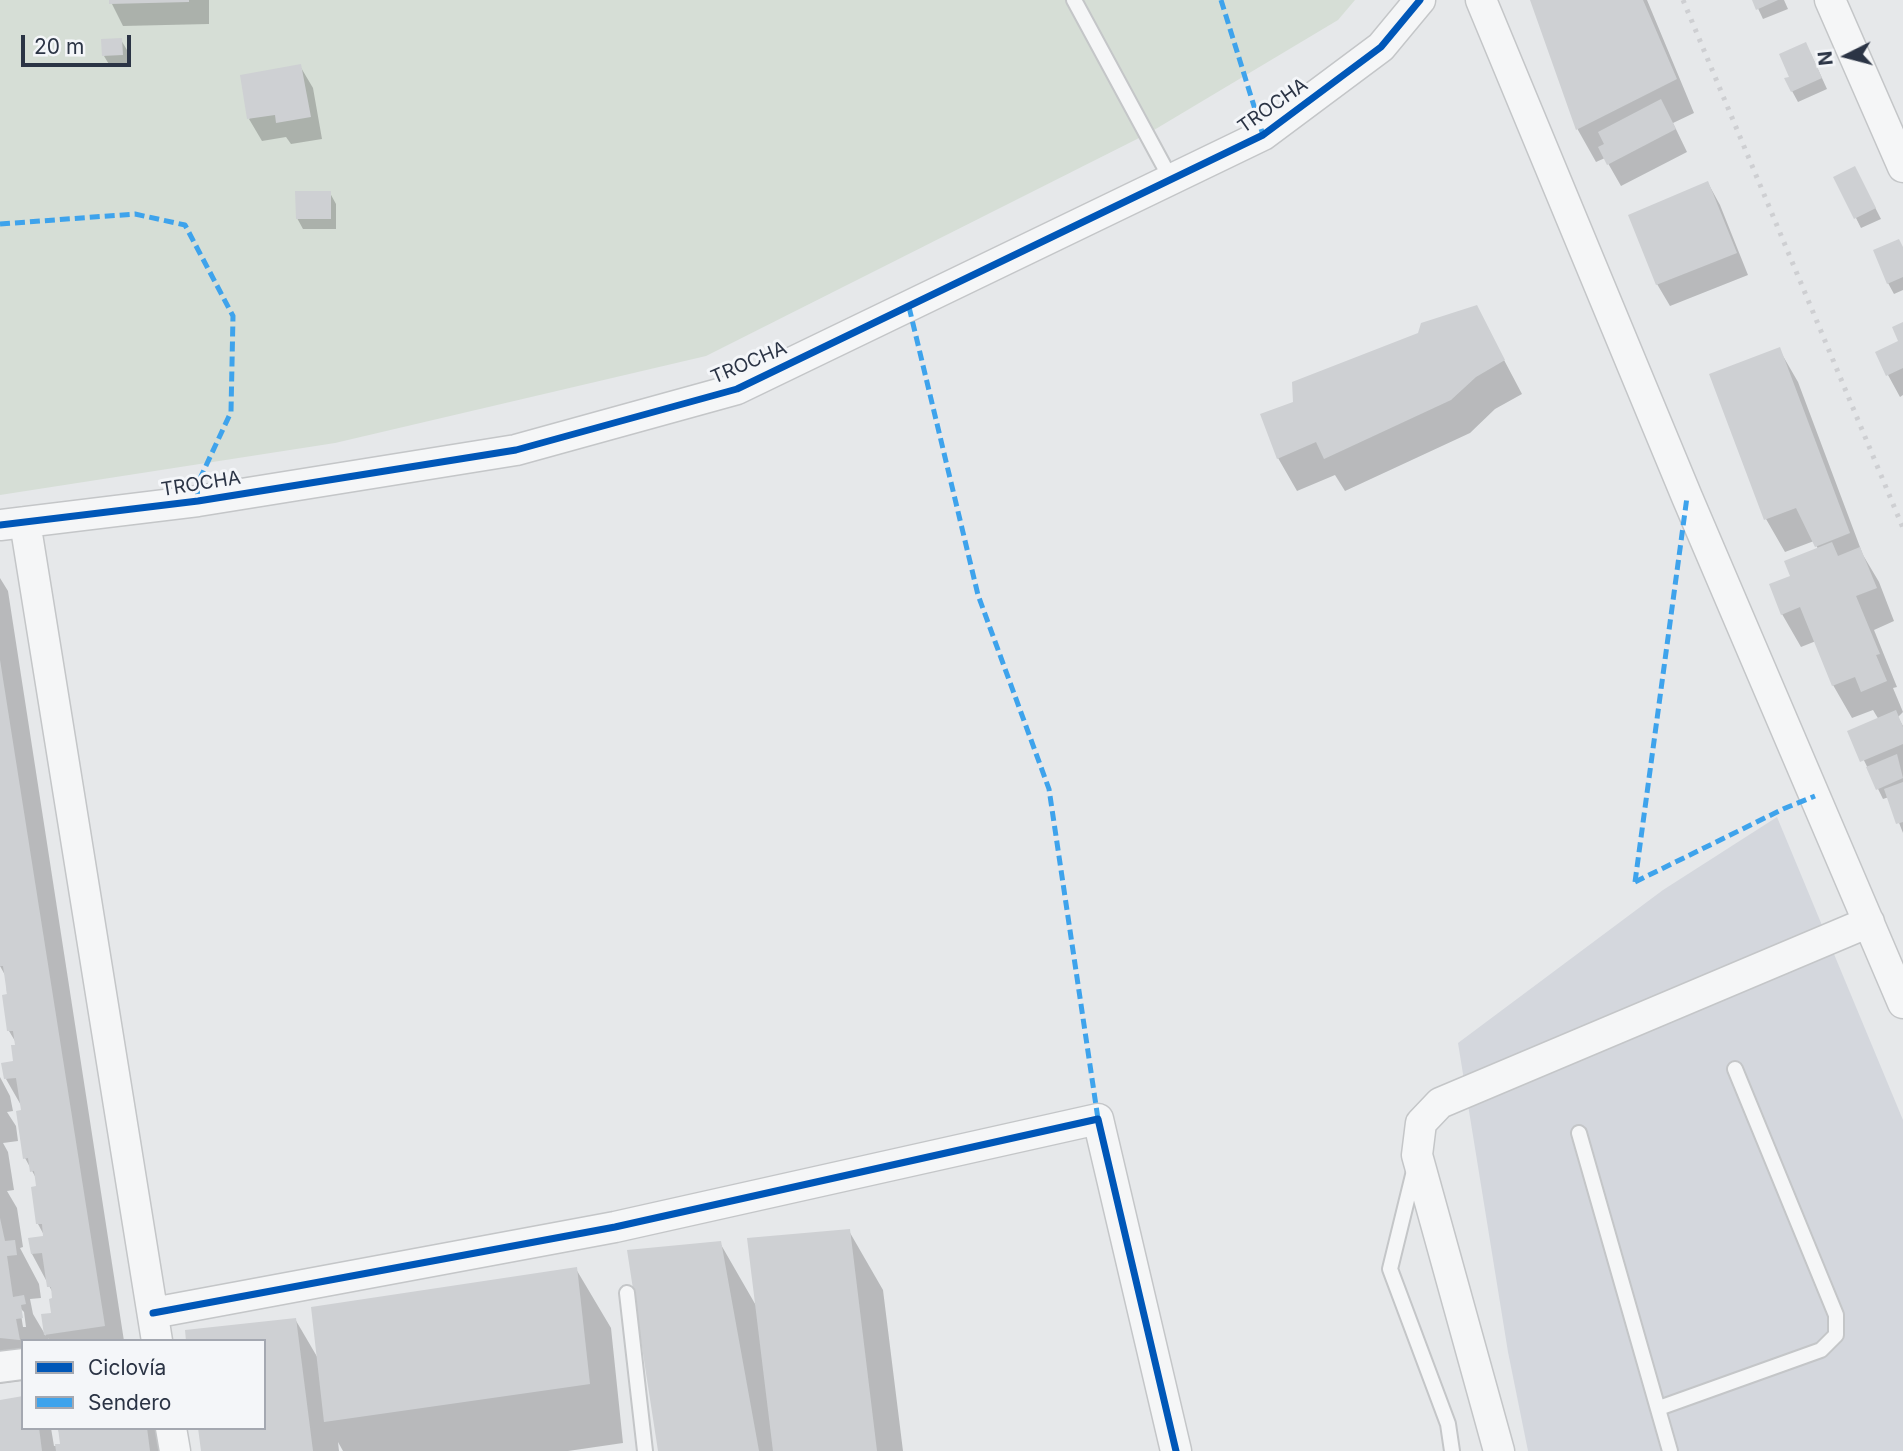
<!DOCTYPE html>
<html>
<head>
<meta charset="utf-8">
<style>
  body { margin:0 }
  #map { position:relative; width:1903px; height:1451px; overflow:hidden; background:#e6e8ea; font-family:Inter,sans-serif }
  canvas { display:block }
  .legend { position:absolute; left:21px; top:1339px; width:245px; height:91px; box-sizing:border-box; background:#f4f6f9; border:2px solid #a4a8b1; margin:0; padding:9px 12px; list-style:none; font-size:21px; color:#2b3445 }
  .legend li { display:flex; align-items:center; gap:14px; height:35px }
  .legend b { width:35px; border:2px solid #a4a8b1 }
  .north { position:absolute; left:1812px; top:21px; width:70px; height:70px; -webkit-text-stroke:5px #f4f6f9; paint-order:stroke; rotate:264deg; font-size:19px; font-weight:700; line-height:28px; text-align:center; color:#2b3445 }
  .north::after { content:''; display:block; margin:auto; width:24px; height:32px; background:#2b3445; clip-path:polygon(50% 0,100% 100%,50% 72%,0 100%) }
  .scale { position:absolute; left:21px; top:35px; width:110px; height:32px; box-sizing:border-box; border:4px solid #2b3445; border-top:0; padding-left:9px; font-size:21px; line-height:24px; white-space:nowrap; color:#2b3445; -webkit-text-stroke:5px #f4f6f9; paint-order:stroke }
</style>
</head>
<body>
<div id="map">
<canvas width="1903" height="1451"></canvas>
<ul class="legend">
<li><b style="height:9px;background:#0057b8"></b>Ciclovía</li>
<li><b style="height:9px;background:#3ea3ec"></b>Sendero</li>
</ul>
<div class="north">N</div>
<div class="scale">20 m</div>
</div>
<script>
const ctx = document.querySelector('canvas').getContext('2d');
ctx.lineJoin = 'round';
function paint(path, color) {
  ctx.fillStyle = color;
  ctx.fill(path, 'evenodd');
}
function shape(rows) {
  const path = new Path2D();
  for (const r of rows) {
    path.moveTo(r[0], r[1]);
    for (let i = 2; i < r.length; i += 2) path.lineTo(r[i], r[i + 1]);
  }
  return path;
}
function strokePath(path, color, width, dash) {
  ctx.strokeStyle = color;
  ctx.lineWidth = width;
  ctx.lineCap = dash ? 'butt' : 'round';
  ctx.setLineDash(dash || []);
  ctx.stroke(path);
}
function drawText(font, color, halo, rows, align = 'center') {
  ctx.font = font + ' Inter,sans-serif';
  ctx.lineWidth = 6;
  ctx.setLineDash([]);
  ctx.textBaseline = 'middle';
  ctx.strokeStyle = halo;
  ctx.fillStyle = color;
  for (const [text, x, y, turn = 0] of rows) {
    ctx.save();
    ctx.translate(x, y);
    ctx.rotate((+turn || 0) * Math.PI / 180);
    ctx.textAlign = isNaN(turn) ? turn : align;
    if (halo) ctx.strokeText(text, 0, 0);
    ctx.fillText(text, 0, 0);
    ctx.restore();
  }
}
paint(shape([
  [1777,817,1903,1120,1903,1451,1528,1451,1508,1352,1458,1043,1663,890]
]), '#d4d7dd');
paint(shape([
  [0,0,1355,0,1338,20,1149,133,706,356,335,443,0,495]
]), '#d6ded6');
paint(shape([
  [110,0,209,0,209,24,123,26],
  [1531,0,1647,0,1694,113,1673,123,1687,152,1621,186,1605,158,1596,162,1578,130],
  [1754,0,1784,0,1788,9,1763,19],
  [121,40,127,50,128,65,110,66,104,56],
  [1811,54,1827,89,1798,102,1792,91,1791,78],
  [300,66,313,88,322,139,291,144,286,137,262,141,249,119],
  [1860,178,1881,219,1861,228,1856,218],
  [1708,183,1720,205,1748,275,1670,306,1657,284],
  [330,193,336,204,336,229,303,229,297,218],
  [1903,248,1903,290,1894,294,1888,283],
  [1476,307,1522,394,1495,409,1470,433,1345,491,1335,475,1297,491,1278,458,1295,404,1419,334],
  [1903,324,1903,395,1900,397,1888,375,1900,342],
  [1779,349,1798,382,1863,555,1879,582,1894,621,1874,630,1897,687,1893,688,1903,712,1898,717,1903,726,1903,833,1889,797,1883,799,1850,732,1879,720,1873,710,1852,718,1833,685,1816,641,1801,647,1782,614,1792,577,1818,549,1814,541,1785,552,1766,519],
  [0,578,8,591,124,1341,49,1341,48,1338,48,1341,23,1341,23,1381,0,1384,0,1077,10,1096,13,1111,7,1112,16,1126,18,1141,3,1143,8,1152,14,1190,7,1191,17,1208,23,1247,20,1248,39,1284,41,1298,30,1299,33,1314,46,1336,43,1316,53,1314,54,1295,32,1254,45,1237,38,1224,37,1180,25,1158,22,1107,6,1079,15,1062,15,1041,9,1031,6,977,0,966],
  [20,1308,24,1312,26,1327,23,1327],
  [849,1231,883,1290,903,1451,659,1451,720,1243,758,1309],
  [576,1269,611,1328,623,1443,568,1451,343,1451,338,1442,339,1451,202,1451,264,1428,295,1319,319,1360],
  [0,1401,23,1428,51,1428,54,1446,62,1445,58,1428,163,1428,167,1451,0,1451]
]), '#0003');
paint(shape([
  [109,0,189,0,189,2,109,4],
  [1530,0,1643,0,1677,79,1576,130],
  [1752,0,1778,0,1756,10],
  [122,38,123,55,102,56,101,39],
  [1806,42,1822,78,1791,92,1784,78,1789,77,1779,54],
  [301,64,311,117,276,123,275,115,247,119,240,75],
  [1661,99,1676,129,1607,165,1598,147,1604,144,1598,132],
  [1855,166,1876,208,1854,219,1833,177],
  [1708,181,1737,253,1656,285,1628,215],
  [295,191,331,191,331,219,296,219],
  [1899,239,1903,247,1903,277,1887,284,1873,250],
  [1477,305,1505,360,1476,377,1451,400,1324,459,1316,442,1277,459,1260,414,1293,402,1292,382,1418,333,1421,323],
  [1903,322,1903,368,1886,376,1875,352,1898,341,1892,327],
  [1780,347,1850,533,1815,547,1796,508,1764,520,1709,374],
  [1832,542,1838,556,1860,547,1877,588,1856,596,1880,654,1876,655,1887,681,1861,692,1855,677,1832,686,1800,607,1781,615,1769,584,1790,576,1784,561],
  [0,660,105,1326,44,1335,41,1314,51,1313,49,1299,52,1298,51,1287,47,1287,42,1253,31,1254,28,1238,43,1236,42,1224,36,1224,31,1187,36,1186,34,1171,30,1172,28,1158,23,1159,16,1111,21,1110,16,1078,4,1079,1,1063,13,1061,11,1045,15,1045,13,1031,7,1031,2,995,7,994,3,966,0,966],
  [1896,710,1903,727,1903,744,1860,762,1847,731],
  [1897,754,1903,778,1876,790,1866,767],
  [1903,782,1903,822,1896,824,1884,789],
  [0,1218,5,1241,15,1240,17,1255,7,1256,13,1297,24,1295,26,1304,21,1305,23,1318,16,1319,20,1340,0,1338],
  [850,1229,877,1451,773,1451,747,1238],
  [721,1241,759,1451,658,1451,627,1250],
  [577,1267,590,1384,324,1422,311,1307],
  [296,1318,313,1451,201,1451,198,1428,264,1428,264,1341,186,1341,185,1330],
  [23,1396,23,1428,39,1428,42,1451,0,1451,0,1400],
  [58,1428,147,1428,150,1451,56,1451,55,1444,60,1444]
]), '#ced0d3');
const service = shape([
  [1074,0,1172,181],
  [1579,1133,1670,1451],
  [1415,1167,1390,1269,1448,1424,1452,1451],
  [627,1293,645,1451],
  [1659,1408,1821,1350,1836,1335,1836,1315,1735,1069]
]);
const minor = shape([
  [1481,0,1687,497,1903,1003],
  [1830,0,1903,167],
  [25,522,157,1341],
  [0,525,198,501,516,450,737,389,1263,135,1381,47,1420,0],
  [153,1313,615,1227,1098,1119,1176,1451],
  [0,1367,23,1364],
  [171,1428,175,1451],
  [1499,1451,1417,1155,1421,1123,1440,1103,1869,922]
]);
strokePath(service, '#c4c6c8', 18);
strokePath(minor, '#c4c6c8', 33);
strokePath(service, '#f5f6f7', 14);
strokePath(minor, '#f5f6f7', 30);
strokePath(shape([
  [1683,0,1903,528]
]), '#cecfd2', 5, [3.5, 7]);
strokePath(shape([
  [1221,0,1263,135],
  [0,224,135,214,185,225,233,316,231,412,197,485,198,501],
  [909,307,978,595,1049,789,1098,1119],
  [1635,882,1687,497],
  [1635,882,1783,809,1815,796]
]), '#3ea3ec', 5, [10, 5]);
strokePath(shape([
  [0,525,198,501,516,450,737,389,1263,135,1381,47,1420,0],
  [153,1313,615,1227,1098,1119,1176,1451]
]), '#0057b8', 7);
drawText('19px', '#2b3445', '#f4f6f9', [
  ["TROCHA",1273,106,-35],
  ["TROCHA",749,363,-23],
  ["TROCHA",201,484,-9]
]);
</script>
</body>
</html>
